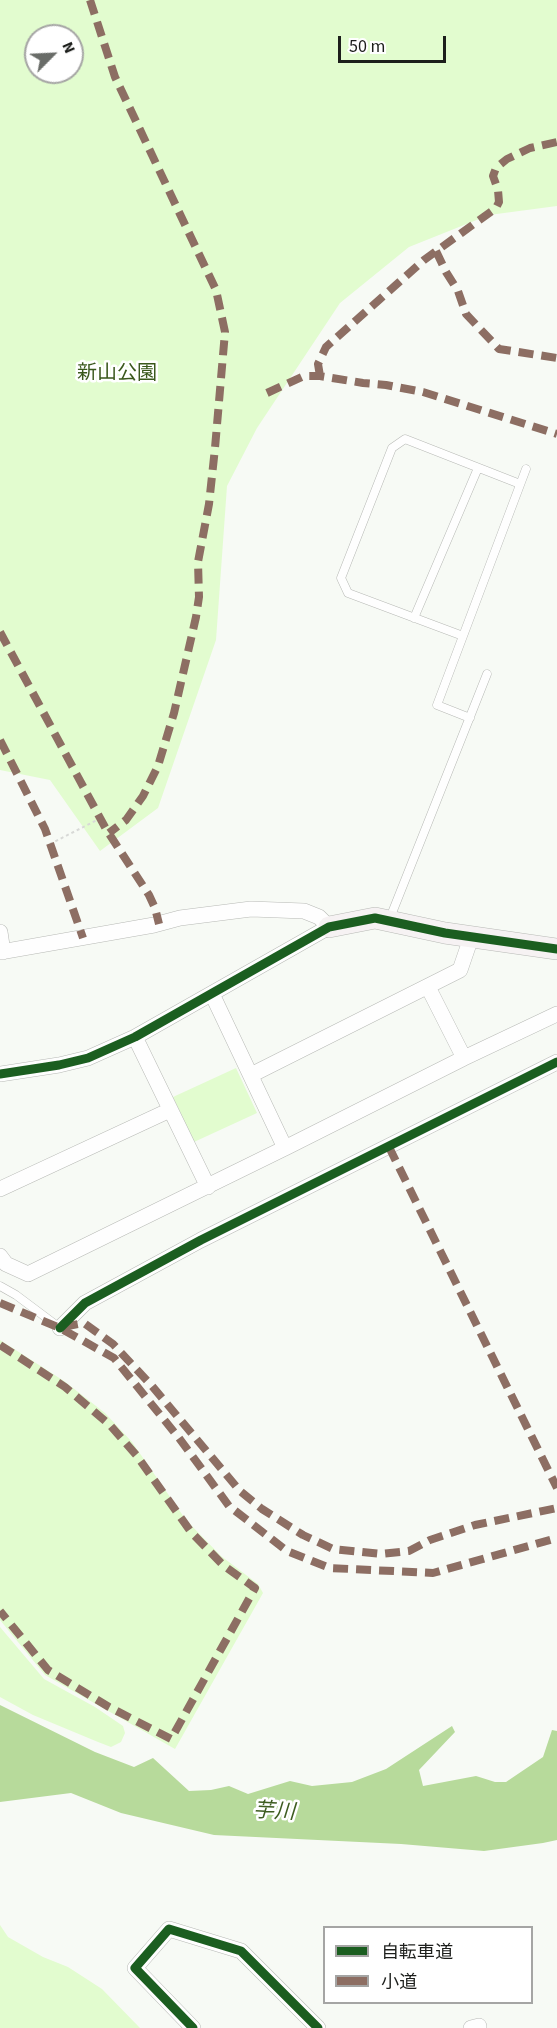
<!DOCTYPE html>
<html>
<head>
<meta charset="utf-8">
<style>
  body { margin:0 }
  #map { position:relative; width:557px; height:2028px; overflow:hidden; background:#f7faf5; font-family:"Source Sans 3","Noto Sans JP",sans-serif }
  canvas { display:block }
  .legend { position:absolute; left:323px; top:1926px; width:210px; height:78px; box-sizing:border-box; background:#fff; border:2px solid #a5a5a4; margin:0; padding:8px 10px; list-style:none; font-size:18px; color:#1d1f1c }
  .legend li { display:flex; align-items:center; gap:12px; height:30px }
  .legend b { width:30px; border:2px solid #a5a5a4 }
  .north { position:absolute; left:24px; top:24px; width:60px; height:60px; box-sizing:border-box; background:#fff; border:2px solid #a5a5a4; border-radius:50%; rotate:66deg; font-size:16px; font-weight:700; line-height:24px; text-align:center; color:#1d1f1c }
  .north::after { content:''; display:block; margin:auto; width:21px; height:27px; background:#696c68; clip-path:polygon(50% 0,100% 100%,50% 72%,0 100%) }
  .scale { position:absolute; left:338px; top:36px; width:108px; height:27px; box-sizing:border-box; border:3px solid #1d1f1c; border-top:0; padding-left:8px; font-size:18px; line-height:21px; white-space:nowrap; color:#1d1f1c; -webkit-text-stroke:4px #fff; paint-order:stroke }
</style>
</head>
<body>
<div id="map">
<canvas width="557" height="2028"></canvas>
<ul class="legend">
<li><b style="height:8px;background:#1b5e20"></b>自転車道</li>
<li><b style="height:8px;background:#8d6e63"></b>小道</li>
</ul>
<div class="north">N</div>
<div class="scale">50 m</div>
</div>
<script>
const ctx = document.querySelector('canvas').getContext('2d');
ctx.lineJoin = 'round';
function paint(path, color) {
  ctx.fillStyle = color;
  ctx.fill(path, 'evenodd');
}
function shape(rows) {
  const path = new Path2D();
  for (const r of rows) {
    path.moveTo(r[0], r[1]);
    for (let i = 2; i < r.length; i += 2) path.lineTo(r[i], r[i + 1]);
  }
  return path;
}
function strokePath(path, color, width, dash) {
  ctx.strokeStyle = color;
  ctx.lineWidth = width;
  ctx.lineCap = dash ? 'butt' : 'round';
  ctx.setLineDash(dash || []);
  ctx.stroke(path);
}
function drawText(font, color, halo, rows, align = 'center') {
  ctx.font = font + ' "Source Sans 3","Noto Sans JP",sans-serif';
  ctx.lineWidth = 5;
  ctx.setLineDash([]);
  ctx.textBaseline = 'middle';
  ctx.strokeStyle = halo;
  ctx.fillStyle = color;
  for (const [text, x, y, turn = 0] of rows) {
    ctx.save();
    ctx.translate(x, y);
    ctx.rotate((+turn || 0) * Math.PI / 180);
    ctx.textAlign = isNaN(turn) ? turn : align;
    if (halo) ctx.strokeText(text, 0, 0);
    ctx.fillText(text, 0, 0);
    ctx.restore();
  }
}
paint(shape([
  [0,0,557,0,557,206,489,215,409,247,340,303,257,428,227,486,216,640,158,808,100,851,50,780,0,770],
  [36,36,72,36,72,72,36,72],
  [236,1068,257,1113,194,1142,173,1097],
  [0,1340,64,1381,105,1413,132,1442,186,1520,221,1556,258,1584,263,1593,175,1749,45,1675,0,1620],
  [0,1627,44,1679,95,1707,123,1726,125,1733,121,1742,111,1747,98,1742,33,1715,0,1697],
  [0,1925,8,1937,43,1957,68,1967,102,1989,140,2028,0,2028]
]), '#e2fccf');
paint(shape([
  [0,1705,95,1752,134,1767,153,1758,189,1791,211,1790,229,1786,248,1794,290,1781,312,1786,352,1782,386,1769,452,1726,455,1732,419,1770,423,1786,476,1776,495,1782,506,1782,543,1757,552,1730,557,1731,557,1840,543,1843,484,1851,401,1844,214,1835,121,1813,71,1793,0,1802]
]), '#b7da9b');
const lane = shape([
  [414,618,478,468],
  [463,636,348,593,341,578,392,448,405,439,520,484],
  [470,718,437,705,526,469],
  [390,918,487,674],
  [0,1286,16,1295,60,1328]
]);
const street = shape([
  [0,932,3,952],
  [0,952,154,925,180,918,251,909,304,911,319,917,329,927,135,1037,88,1058,59,1065,0,1074],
  [428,987,464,1058],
  [135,1037,208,1187],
  [251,1075,460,970,472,935],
  [285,1148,464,1058,557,1014],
  [0,1189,170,1110],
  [0,1256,6,1264,28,1274,285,1148,212,994],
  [60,1328,85,1303,201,1240,557,1062],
  [193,2028,135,1968,169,1929,241,1951,318,2028],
  [471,2028,479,2026,479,2028]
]);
const secondary = shape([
  [329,927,375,918,445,933,557,949]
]);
strokePath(lane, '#b7b9b5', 9);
strokePath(street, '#b7b9b5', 16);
strokePath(secondary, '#b7b9b5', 22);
strokePath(shape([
  [50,844,101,818]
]), '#d8d9d7', 2, [3, 3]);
strokePath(lane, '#fefefe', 8);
strokePath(street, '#fefefe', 15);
strokePath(secondary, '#f6f2f3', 21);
strokePath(shape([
  [90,0,115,77,216,290,225,332,215,448,209,504,198,562,199,597,196,617,174,713,158,766,143,796,126,820,109,833],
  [436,251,446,272,458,291,466,314,499,349,557,358],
  [320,376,318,364,326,347,424,260,496,208,499,202,498,190,493,176,496,168,507,159,530,148,557,142],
  [267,393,304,376,320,376,363,383,386,385,423,392,557,434],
  [0,632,106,829,149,895,155,908,159,924],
  [0,740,45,829,83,938],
  [389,1147,557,1488],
  [0,1303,60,1328,114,1358,179,1438,229,1506,287,1551,330,1568,433,1573,557,1538],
  [63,1327,84,1323,113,1344,152,1386,240,1491,262,1509,303,1535,333,1549,381,1554,409,1551,430,1540,475,1525,557,1508],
  [0,1345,65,1387,110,1425,137,1456,191,1532,223,1565,255,1588,171,1739,109,1707,48,1670,0,1611]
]), '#8d6e63', 8, [15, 8]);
strokePath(shape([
  [0,1074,59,1065,88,1058,135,1037,329,927,375,918,445,933,557,949],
  [60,1328,85,1303,201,1240,557,1062],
  [193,2028,135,1968,169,1929,241,1951,318,2028]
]), '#1b5e20', 9);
drawText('20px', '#3a581c', '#fff', [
  ["新山公園",117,375]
]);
drawText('italic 21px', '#3e5d21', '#fff', [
  ["芋川",274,1813,3]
]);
</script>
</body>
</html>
